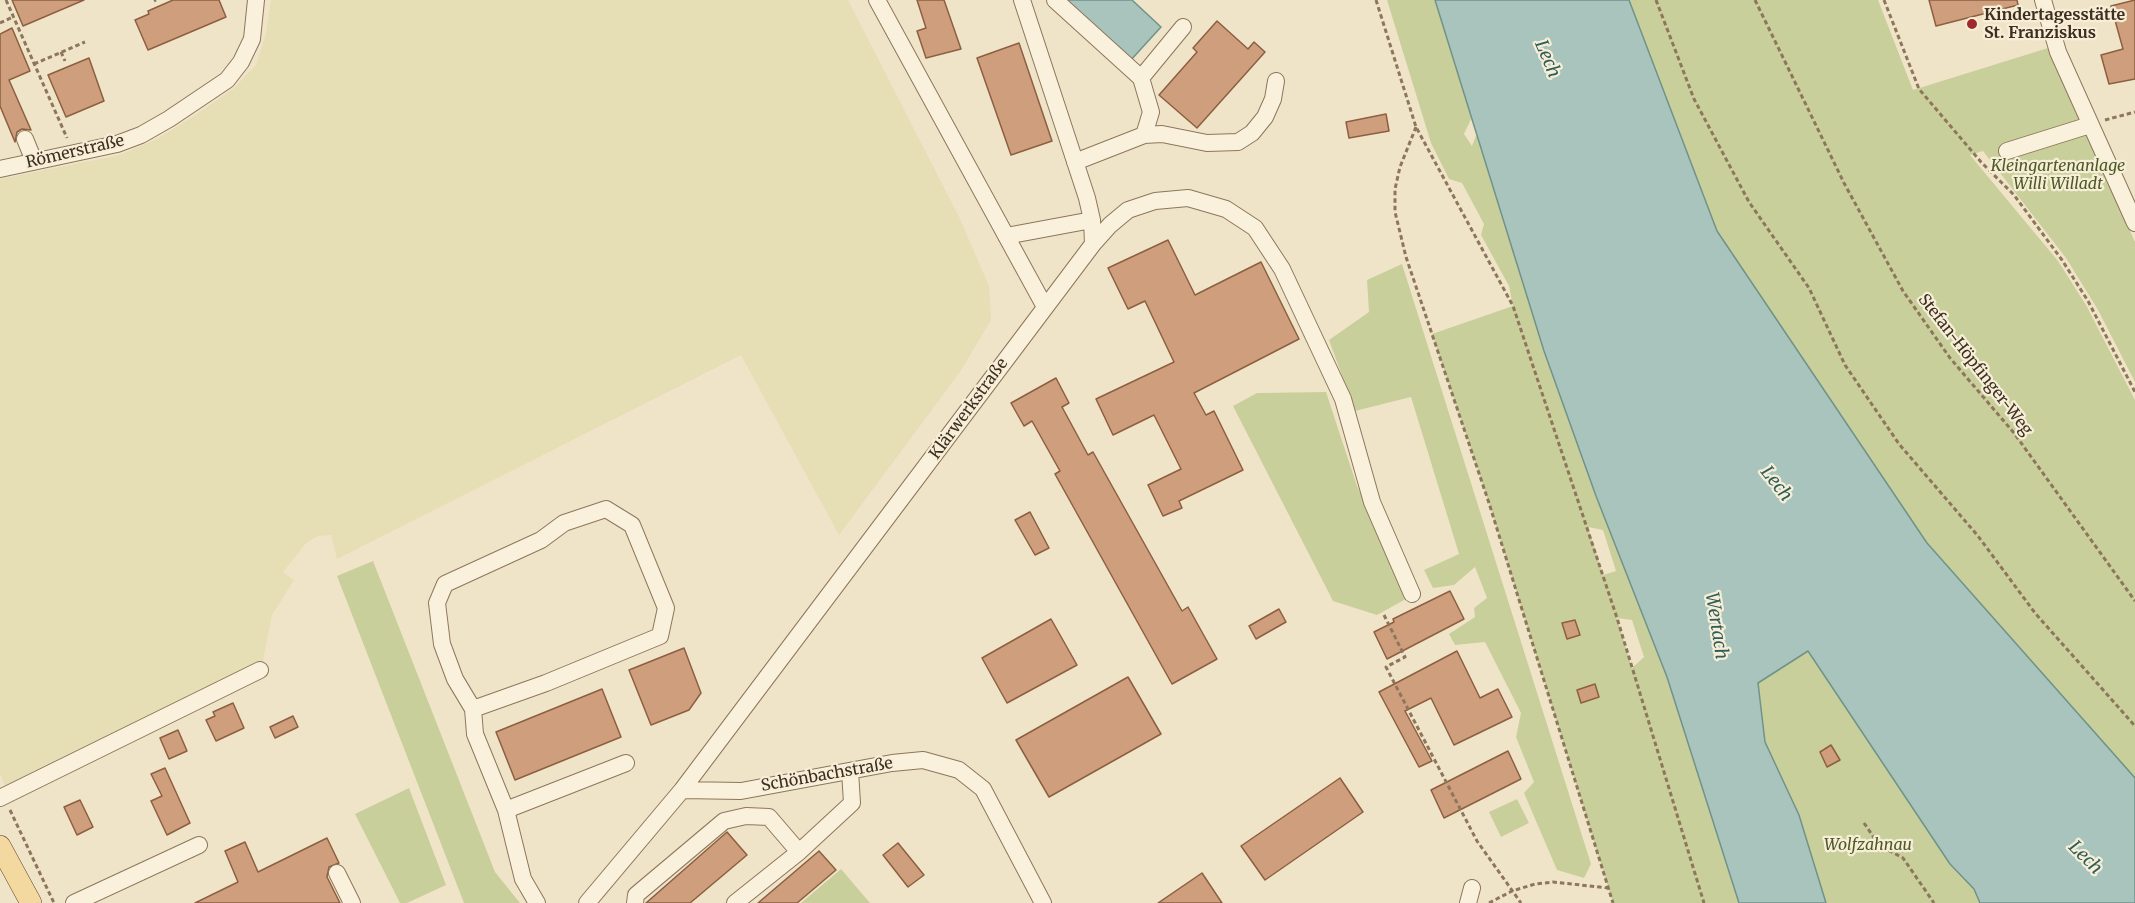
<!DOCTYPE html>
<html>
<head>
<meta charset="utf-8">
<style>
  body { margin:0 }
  canvas { display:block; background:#f0e4c8 }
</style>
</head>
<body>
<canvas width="2135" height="903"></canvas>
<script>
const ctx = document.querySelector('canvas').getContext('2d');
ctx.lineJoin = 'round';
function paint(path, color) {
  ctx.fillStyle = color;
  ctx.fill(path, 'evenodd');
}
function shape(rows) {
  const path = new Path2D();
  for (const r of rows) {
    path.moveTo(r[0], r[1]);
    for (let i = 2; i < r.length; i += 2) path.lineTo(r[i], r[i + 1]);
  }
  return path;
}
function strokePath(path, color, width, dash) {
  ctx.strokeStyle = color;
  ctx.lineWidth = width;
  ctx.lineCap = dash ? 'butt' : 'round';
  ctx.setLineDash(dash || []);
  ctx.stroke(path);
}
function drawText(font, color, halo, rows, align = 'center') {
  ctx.font = font + ' Merriweather,serif';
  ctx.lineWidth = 4.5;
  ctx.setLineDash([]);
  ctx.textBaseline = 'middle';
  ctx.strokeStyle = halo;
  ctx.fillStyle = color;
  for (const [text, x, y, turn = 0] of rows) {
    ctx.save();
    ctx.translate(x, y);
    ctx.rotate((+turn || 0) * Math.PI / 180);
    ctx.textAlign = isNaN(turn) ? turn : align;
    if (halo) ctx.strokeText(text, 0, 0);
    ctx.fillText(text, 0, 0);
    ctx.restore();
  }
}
paint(shape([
  [271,0,848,0,959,217,989,286,991,320,960,372,839,535,741,355,337,559,331,535,318,536,306,543,283,572,294,580,272,615,262,665,5,786,0,774,0,179,120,155,157,139,194,116,233,89,256,65,266,34]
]), '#e6deb5');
paint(shape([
  [1387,0,1435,0,1472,117,1464,134,1472,146,1477,133,1544,351,1596,496,1667,677,1739,903,1613,903,1489,503,1432,334,1513,306,1509,286,1481,235,1484,224,1462,183,1449,179,1431,143],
  [1588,527,1603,530,1616,571,1603,575],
  [1617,618,1632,620,1644,657,1632,668],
  [1629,0,1878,0,1913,90,2048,48,2135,242,2135,382,2098,310,2066,258,1983,151,1970,155,2058,261,2086,305,2135,400,2135,778,1927,543,1717,231],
  [1402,264,1591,864,1584,878,1557,870,1524,793,1534,782,1516,737,1521,713,1485,642,1455,645,1449,634,1475,617,1474,608,1487,598,1475,567,1454,585,1433,588,1424,570,1459,554,1411,397,1355,411,1329,340,1369,312,1367,280],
  [1326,392,1357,486,1406,599,1377,615,1333,601,1233,406,1257,393],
  [373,561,495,872,520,903,464,903,337,576],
  [1809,651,1950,864,1974,889,1980,903,1826,903,1799,815,1765,742,1758,682],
  [409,788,446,885,407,903,400,903,355,814],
  [1517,799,1529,823,1501,837,1489,812],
  [841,869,870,903,801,903]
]), '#c9cf9b');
const water = shape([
  [1063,0,1132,0,1161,27,1130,61,1063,0],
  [1435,0,1629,0,1717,231,1927,543,2135,778,2135,903,1980,903,1974,889,1950,864,1808,651,1758,683,1765,742,1799,815,1826,903,1739,903,1667,677,1596,496,1544,351,1435,0]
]);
paint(water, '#a9c4bc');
strokePath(water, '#6f938a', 1.5);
const building = shape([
  [12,0,84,0,23,26,12,0],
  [173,0,219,0,226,17,148,50,135,20,149,14,148,11,173,0],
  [917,0,944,0,961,49,926,58,917,31,926,28,917,0],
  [1929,0,2017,0,2018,5,1936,26,1929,0],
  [2135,0,2135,79,2109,84,2101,55,2123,49,2111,6,2135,0],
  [1217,21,1248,49,1254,42,1265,52,1197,128,1159,95,1197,52,1193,48,1217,21],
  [12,28,30,71,9,80,31,130,22,129,17,132,15,142,0,106,0,34,12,28],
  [1019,43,1052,141,1011,155,977,58,1019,43],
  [89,58,104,101,66,117,48,75,89,58],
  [1386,114,1389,131,1349,138,1346,122,1386,114],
  [1168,240,1195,295,1261,262,1299,339,1194,393,1206,415,1214,411,1243,470,1179,501,1182,508,1163,516,1148,485,1181,469,1154,415,1113,435,1096,399,1174,362,1145,301,1128,309,1108,268,1168,240],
  [1056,378,1069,403,1062,407,1088,455,1093,452,1182,611,1188,607,1217,659,1172,684,1055,474,1060,471,1032,421,1024,426,1011,403,1056,378],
  [1030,512,1049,548,1035,555,1015,520,1030,512],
  [1450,591,1464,619,1387,659,1374,632,1394,622,1393,619,1450,591],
  [1279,609,1286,622,1256,639,1249,626,1279,609],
  [1051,619,1077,665,1007,703,982,658,1051,619],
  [1575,620,1580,635,1567,639,1562,623,1575,620],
  [684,648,701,693,689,710,651,725,629,670,684,648],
  [1457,651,1480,698,1498,689,1512,717,1454,745,1431,698,1405,711,1432,761,1419,767,1379,692,1457,651],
  [1128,677,1161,734,1049,797,1016,740,1128,677],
  [1595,684,1599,697,1581,703,1577,690,1595,684],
  [602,689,621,737,515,780,496,732,602,689],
  [233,703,244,728,216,741,206,720,215,716,213,712,233,703],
  [293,716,298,727,275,738,270,727,293,716],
  [178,730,187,751,169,759,160,738,178,730],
  [1831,745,1840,760,1827,767,1820,752,1831,745],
  [1508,751,1521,779,1444,818,1431,790,1508,751],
  [165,768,190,823,167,835,151,801,162,796,151,774,165,768],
  [1340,778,1363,812,1265,880,1241,846,1340,778],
  [80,800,93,827,77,835,64,807,80,800],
  [727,832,747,855,690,903,646,903,727,832],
  [327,838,339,863,329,867,327,877,340,903,195,903,238,882,225,851,245,842,258,872,327,838],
  [898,843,924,875,908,887,883,855,898,843],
  [819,851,836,870,797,903,758,903,819,851],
  [1202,873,1222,903,1158,903,1202,873]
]);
paint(building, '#cf9f7d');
strokePath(building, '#8d5f41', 1.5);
const minor = shape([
  [877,0,1045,307],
  [1022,0,1087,198,1092,220,1093,244],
  [1055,0,1141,78],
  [2043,0,2058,52,2135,223],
  [1144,135,1151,112,1141,78,1183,27],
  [25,139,34,161],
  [2007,151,2090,125],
  [1075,162,1144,135,1162,134,1207,143,1238,142,1252,133,1265,117,1273,99,1276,81],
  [0,169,117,144,141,135,169,119,227,80,241,62,252,39,256,0],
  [1006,236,1092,220],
  [473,709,546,683,660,636,666,608,632,525,606,509,564,523,541,540,445,584,437,603,442,644,455,679,473,709,475,734,506,810],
  [682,790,741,791,892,763,923,760,959,770,983,789,1043,903],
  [0,798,260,670],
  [337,873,352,903],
  [74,903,199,845],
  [537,903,523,879,506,810,626,763],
  [587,903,682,790,1093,244,1110,225,1128,210,1155,201,1188,198,1226,209,1255,228,1282,269,1343,399,1372,502,1412,594],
  [635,903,636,895,724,821,746,816,769,817,799,852],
  [735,903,799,852,852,803,850,771],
  [1468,903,1472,888]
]);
const major = shape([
  [0,846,31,903]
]);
strokePath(minor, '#8d765c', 18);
strokePath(major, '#5b4430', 22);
strokePath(shape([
  [6,0,67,138],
  [1376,0,1416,127,1513,306,1617,618,1704,903],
  [1656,0,1694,99,1749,202,1809,288,1845,365,1899,444,1978,536,2035,613,2135,726],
  [1755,0,1844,183,1903,291,1950,358,2014,433,2135,601],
  [1884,0,1919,89,1981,162,2014,195,2062,260,2088,301,2135,392],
  [154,1,156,0],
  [0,23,13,17],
  [61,52,65,61],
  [34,64,85,42],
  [2105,120,2135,112],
  [1416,127,1400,167,1395,189,1395,212,1406,257,1489,503,1613,903],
  [1384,615,1405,657,1386,667,1477,841,1521,903],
  [10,810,54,903],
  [1864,823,1879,845,1903,858,1934,903],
  [1489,903,1512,891,1535,884,1553,882,1608,888]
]), '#8d765c', 3, [4.5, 3]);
strokePath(minor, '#faf1dc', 16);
strokePath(major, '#f3d9a0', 21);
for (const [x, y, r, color] of [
  [1972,24,6,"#9e2a2b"]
]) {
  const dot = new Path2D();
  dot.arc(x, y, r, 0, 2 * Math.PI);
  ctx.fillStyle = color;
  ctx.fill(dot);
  strokePath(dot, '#f7eed8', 2);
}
drawText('bold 16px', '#3d2e20', '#f7eed8', [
  ["Kindertagesstätte",1984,15],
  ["St. Franziskus",1984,33]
], 'left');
drawText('16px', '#3d2e20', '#f7eed8', [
  ["Römerstraße",75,152,-13],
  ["Stefan-Höpfinger-Weg",1975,365,52],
  ["Klärwerkstraße",969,409,-54],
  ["Schönbachstraße",827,775,-10]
]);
drawText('italic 16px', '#4d5a26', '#f7eed8', [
  ["Kleingartenanlage",2058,166],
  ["Willi Willadt",2058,184],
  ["Wolfzahnau",1868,845]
]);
drawText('italic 18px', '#2f5d5a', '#f7eed8', [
  ["Lech",1547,59,67],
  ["Lech",1776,484,52],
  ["Wertach",1716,626,81],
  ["Lech",2085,858,45]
]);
</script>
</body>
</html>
